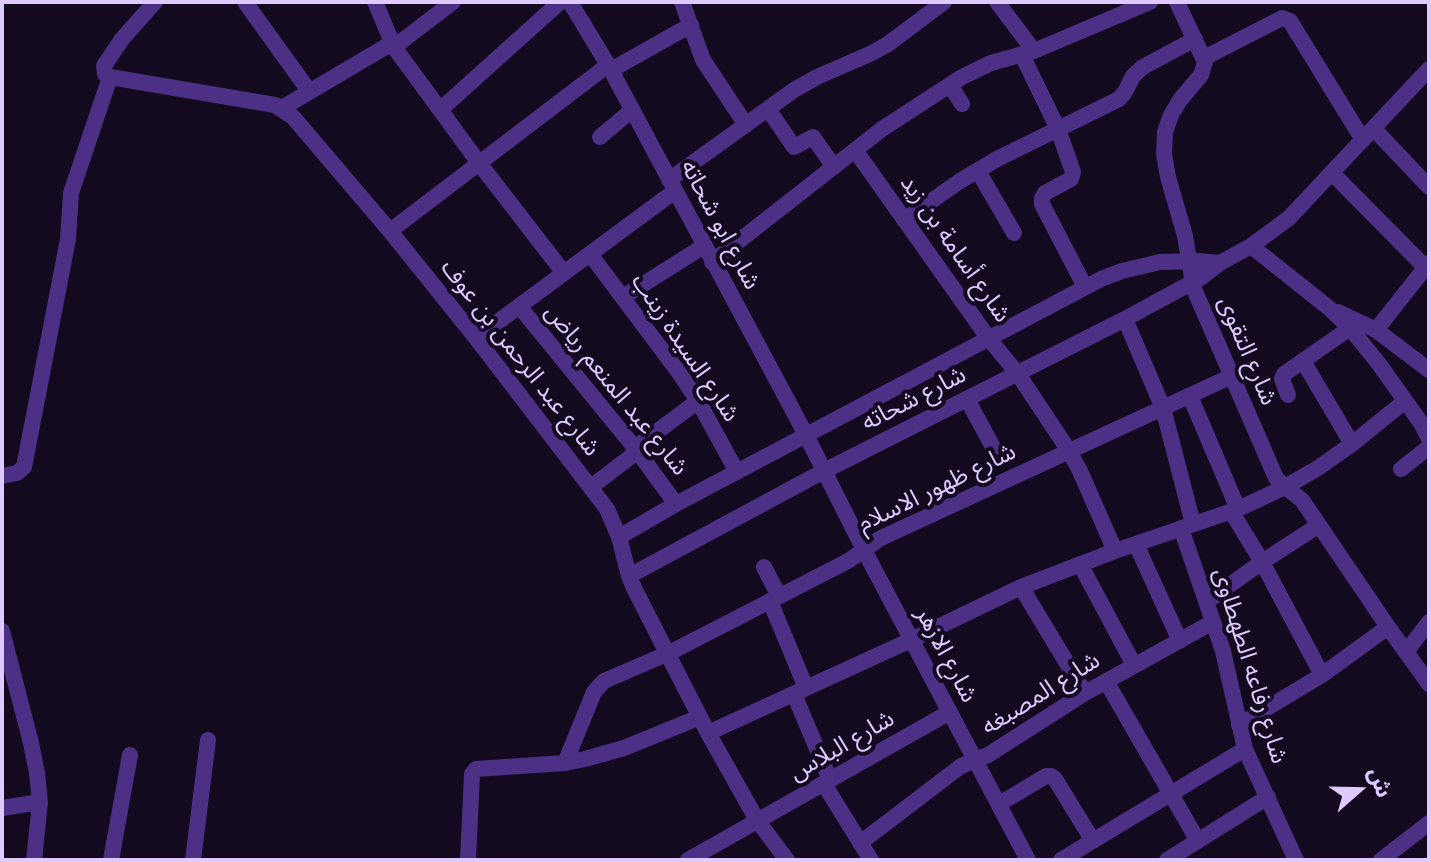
<!DOCTYPE html>
<html>
<head>
<meta charset="utf-8">
<style>
  body { margin:0 }
  #map { position:relative; width:1431px; height:862px; overflow:hidden; background:#140a20; font-family:"Noto Sans","Noto Sans Arabic",sans-serif }
  canvas { display:block }
  .frame { position:absolute; inset:0; border:4px solid #dfcaff; pointer-events:none }
  .north { position:absolute; left:1319px; top:750px; width:80px; height:80px; -webkit-text-stroke:6px #140a20; paint-order:stroke; rotate:70deg; font-size:22px; font-weight:700; line-height:32px; text-align:center; color:#dfcaff }
  .north::after { content:''; display:block; margin:auto; width:28px; height:36px; background:#dfcaff; clip-path:polygon(50% 0,100% 100%,50% 72%,0 100%) }
</style>
</head>
<body>
<div id="map">
<canvas width="1431" height="862"></canvas>
<div class="frame"></div>
<div class="north">ش</div>
</div>
<script>
const ctx = document.querySelector('canvas').getContext('2d');
ctx.lineJoin = 'round';
function shape(rows) {
  const path = new Path2D();
  for (const r of rows) {
    path.moveTo(r[0], r[1]);
    for (let i = 2; i < r.length; i += 2) path.lineTo(r[i], r[i + 1]);
  }
  return path;
}
function strokePath(path, color, width, dash) {
  ctx.strokeStyle = color;
  ctx.lineWidth = width;
  ctx.lineCap = dash ? 'butt' : 'round';
  ctx.setLineDash(dash || []);
  ctx.stroke(path);
}
function drawText(font, color, halo, rows, align = 'center') {
  ctx.font = font + ' "Noto Sans","Noto Sans Arabic",sans-serif';
  ctx.lineWidth = 8;
  ctx.setLineDash([]);
  ctx.textBaseline = 'middle';
  ctx.strokeStyle = halo;
  ctx.fillStyle = color;
  for (const [text, x, y, turn = 0] of rows) {
    ctx.save();
    ctx.translate(x, y);
    ctx.rotate((+turn || 0) * Math.PI / 180);
    ctx.textAlign = isNaN(turn) ? turn : align;
    if (halo) ctx.strokeText(text, 0, 0);
    ctx.fillText(text, 0, 0);
    ctx.restore();
  }
}
strokePath(shape([
  [245,2,309,91],
  [375,2,394,47,479,163,564,273],
  [570,2,611,70,806,435,864,550,1028,860],
  [682,2,703,60,746,125],
  [997,2,1034,51],
  [1177,2,1205,62,1201,75,1180,100,1171,115,1165,132,1164,154,1168,177,1185,236,1194,289,1276,478,1285,487,1302,500,1388,627,1429,684],
  [394,47,453,2],
  [1022,55,1058,129,1073,172,1071,179,1045,193,1042,198,1042,204,1085,287],
  [1204,58,1282,18,1290,21,1363,140],
  [611,70,691,25],
  [110,77,275,105,293,117,390,231,476,338,607,509,619,537,629,576,635,590,708,733,757,820,787,860],
  [110,77,105,74,104,66,122,39,155,2],
  [950,85,962,104],
  [282,108,392,43],
  [768,109,794,147,813,137,834,167],
  [440,110,560,2],
  [1374,129,1429,187],
  [600,137,632,110],
  [855,150,989,339,1018,374,1069,451,1080,471,1115,551],
  [978,171,1014,233],
  [1332,173,1425,267],
  [669,180,794,90,817,77,872,53,888,44,944,2],
  [904,220,960,181,997,159,1119,99,1125,92,1133,76,1143,67,1195,39],
  [390,231,608,65],
  [1251,246,1329,308,1350,328,1379,364,1421,423,1429,439],
  [590,254,680,374,698,401,737,472],
  [712,262,882,129,962,77,991,63,1034,51,1150,2],
  [623,297,704,246],
  [519,306,635,448,676,504],
  [1338,312,1376,330,1429,370],
  [1125,319,1163,408,1193,524],
  [1376,330,1429,263],
  [476,338,675,191],
  [1303,361,1352,444],
  [1288,395,1282,379,1284,374,1350,328],
  [1190,396,1238,509],
  [967,399,995,451],
  [635,448,698,401],
  [1401,469,1429,447],
  [2,476,17,473,24,467,68,239,71,193,110,77],
  [591,487,638,451],
  [1231,511,1262,562,1322,675],
  [1181,528,1223,651,1245,749,1296,860],
  [619,537,676,504,1101,279,1122,271,1160,262,1199,261,1220,263],
  [1136,544,1180,641],
  [1080,564,1134,665],
  [764,567,779,596],
  [629,576,824,471,1125,319,1202,277,1220,263,1251,246,1289,218,1429,69],
  [1021,587,1085,693],
  [770,601,806,688],
  [1206,602,1262,562,1319,525],
  [2,631,31,743,37,773,40,802,34,860],
  [1406,652,1429,622],
  [1106,681,1198,841],
  [794,694,830,780],
  [1239,725,1322,675,1388,627],
  [708,733,911,640,1021,587,1115,551,1238,509,1285,487,1318,468,1352,444,1405,401],
  [565,763,594,692,604,681,669,653,848,561,881,538,1232,376],
  [824,784,871,860],
  [999,804,1046,776,1051,776,1055,779,1093,841],
  [2,808,40,802],
  [860,843,961,766,988,755,1085,693,1213,622],
  [111,860,130,755],
  [193,860,208,740],
  [468,860,472,774,476,769,565,763,585,759,624,748,700,717],
  [688,860,950,712],
  [1061,860,1245,749],
  [1167,860,1268,797],
  [1381,860,1429,823]
]), '#4b3085', 16);
drawText('24px', '#dfcaff', '#140a20', [
  ["شارع ابو شحاته",720,225,62],
  ["شارع أسامة بن زيد",955,249,55],
  ["شارع السيدة زينب",685,348,56],
  ["شارع التقوى",1247,351,67],
  ["شارع عبد الرحمن بن عوف",520,358,52],
  ["شارع عبد المنعم رياض",616,390,51],
  ["شارع شحاته",914,399,-27],
  ["شارع ظهور الاسلام",937,488,-26],
  ["شارع الازهر",946,655,62],
  ["شارع رفاعه الطهطاوى",1250,666,73],
  ["شارع المصبغه",1041,694,-32],
  ["شارع البلاس",842,746,-30]
]);
</script>
</body>
</html>
